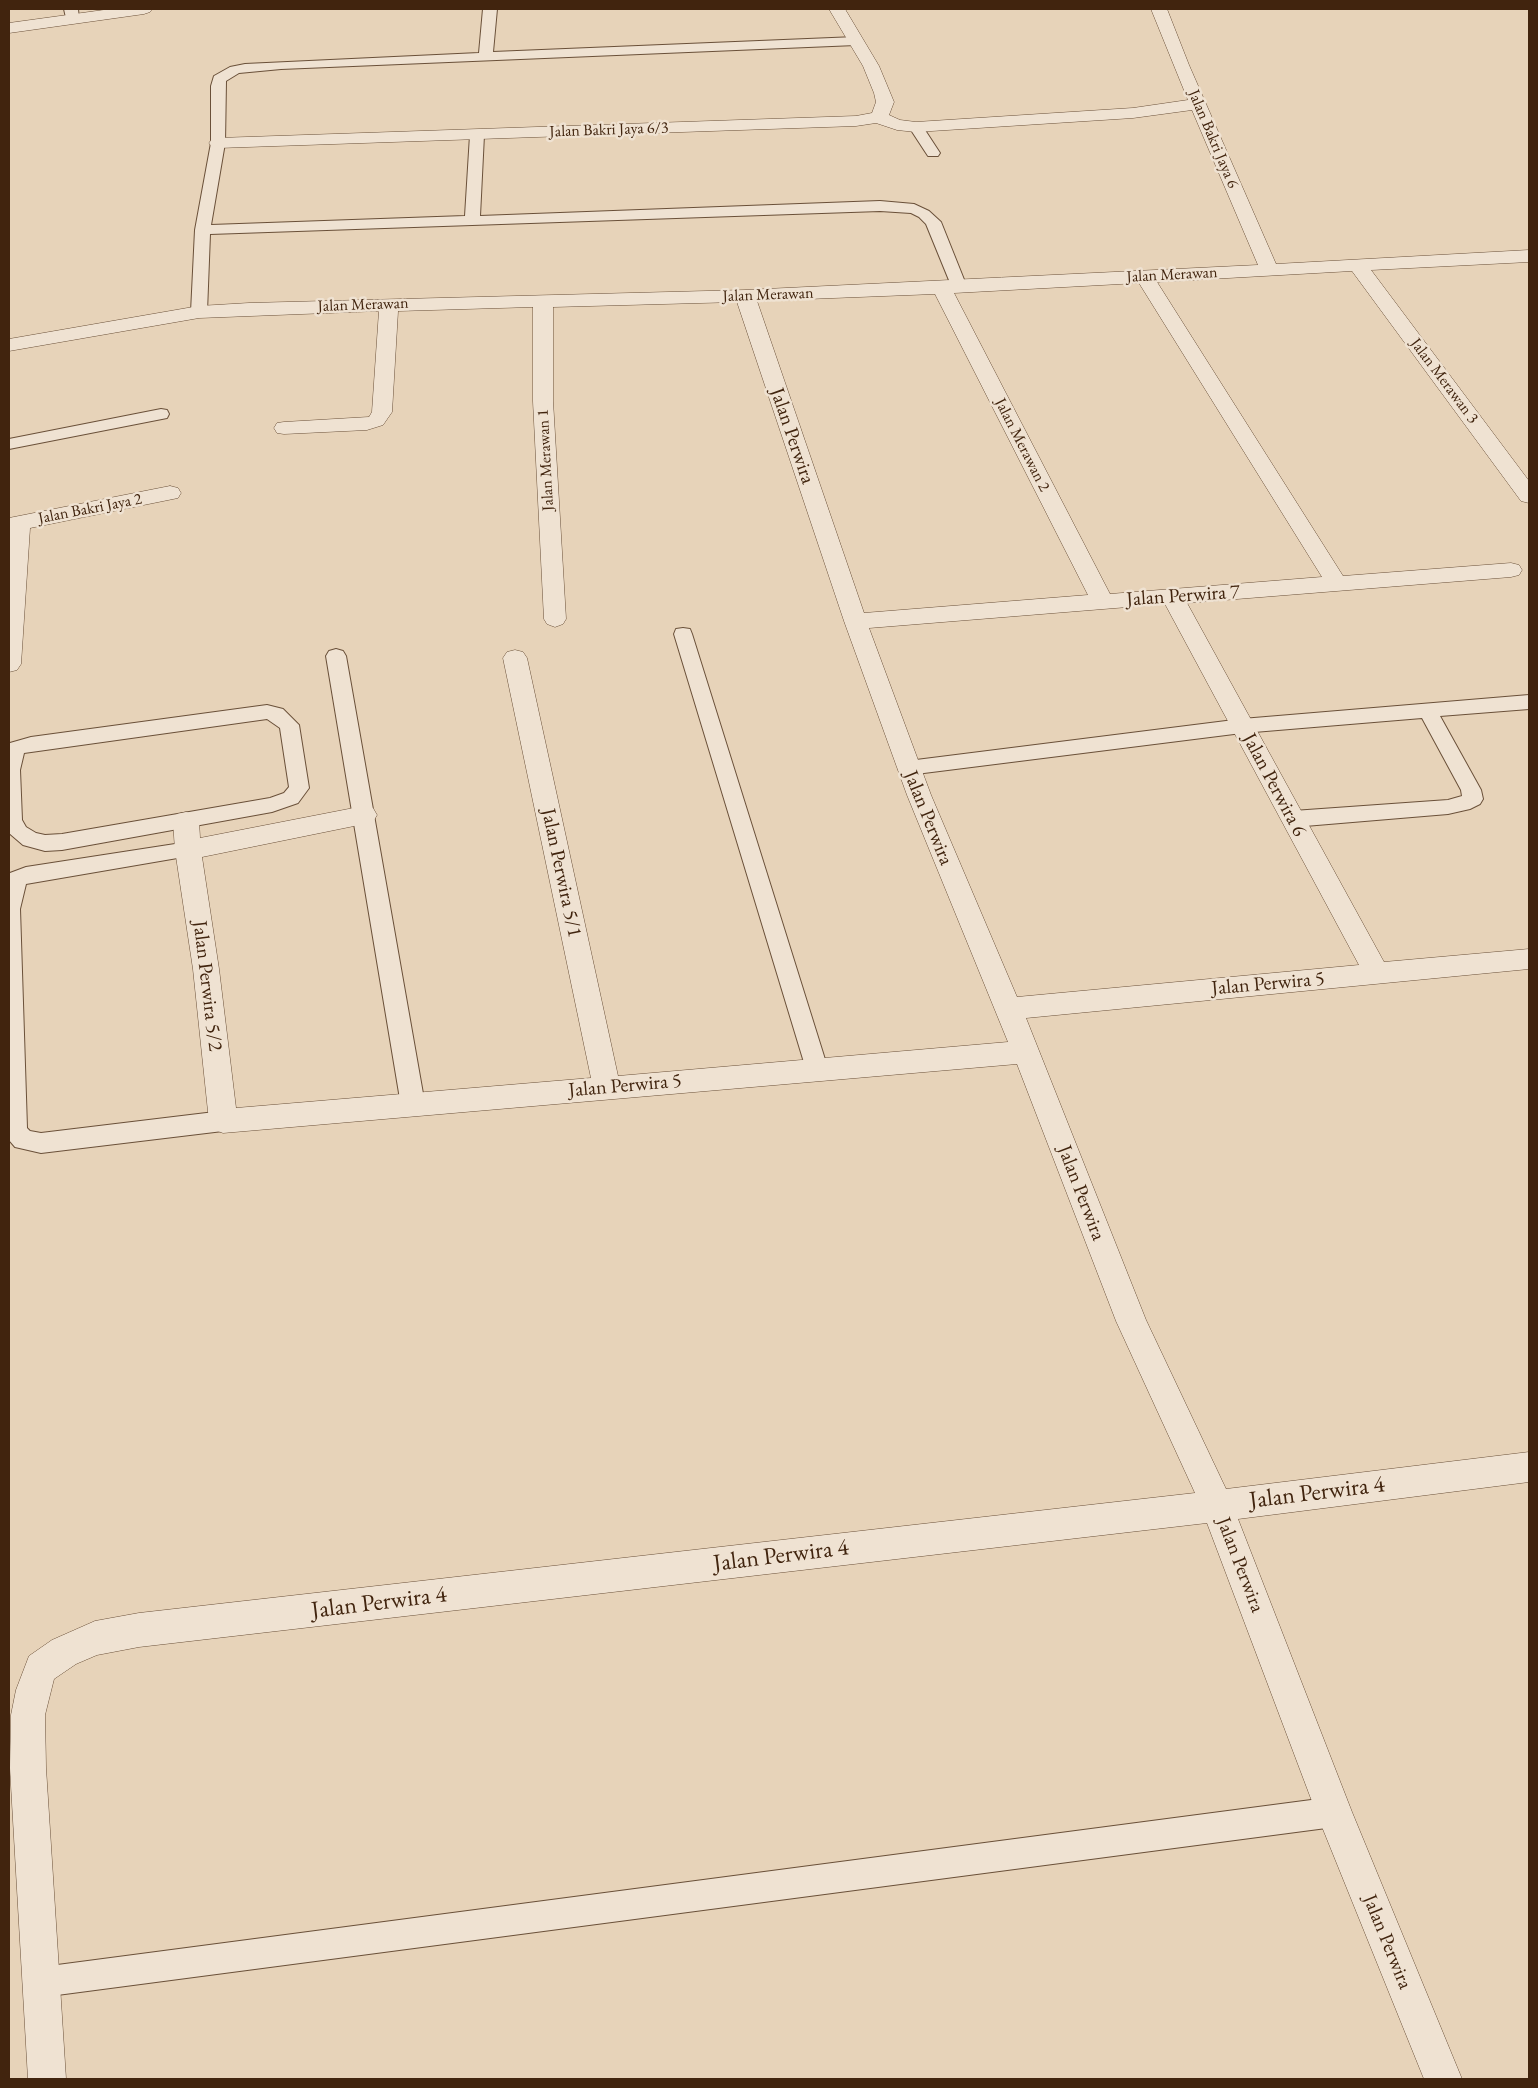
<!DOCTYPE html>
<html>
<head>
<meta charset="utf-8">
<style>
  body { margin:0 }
  #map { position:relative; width:1538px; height:2088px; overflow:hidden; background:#e7d3b9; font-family:"EB Garamond",serif }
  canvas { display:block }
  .frame { position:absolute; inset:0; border:10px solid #41240e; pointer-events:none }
</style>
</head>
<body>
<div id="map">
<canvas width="1538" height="2088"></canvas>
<div class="frame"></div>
</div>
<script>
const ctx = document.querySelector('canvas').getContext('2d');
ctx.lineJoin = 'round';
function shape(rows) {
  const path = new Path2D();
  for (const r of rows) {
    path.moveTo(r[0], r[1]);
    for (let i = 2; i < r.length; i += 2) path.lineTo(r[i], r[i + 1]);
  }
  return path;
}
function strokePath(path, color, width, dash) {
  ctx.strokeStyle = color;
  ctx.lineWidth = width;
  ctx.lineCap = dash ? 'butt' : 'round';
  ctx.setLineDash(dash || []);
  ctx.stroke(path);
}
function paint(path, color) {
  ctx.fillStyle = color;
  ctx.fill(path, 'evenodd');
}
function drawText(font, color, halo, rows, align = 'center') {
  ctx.font = font + ' "EB Garamond",serif';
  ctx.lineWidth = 5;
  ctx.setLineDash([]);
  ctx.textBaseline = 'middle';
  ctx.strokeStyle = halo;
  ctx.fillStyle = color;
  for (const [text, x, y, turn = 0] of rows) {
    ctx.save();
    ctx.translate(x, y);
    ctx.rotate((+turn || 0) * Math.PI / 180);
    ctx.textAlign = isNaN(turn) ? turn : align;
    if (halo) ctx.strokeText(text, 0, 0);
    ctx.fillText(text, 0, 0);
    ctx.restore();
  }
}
const service = shape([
  [64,9,78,9,79,19,77,22,67,22,64,9],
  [483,9,497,9,493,52,856,37,863,41,856,45,281,69,239,73,226,81,225,143,211,225,465,216,470,135,472,132,477,131,482,132,484,135,480,216,880,201,914,204,929,211,941,222,967,287,965,290,953,290,926,224,919,217,911,213,880,211,210,234,207,312,205,315,193,315,191,312,195,230,211,143,211,86,214,76,230,67,245,64,479,53,483,9],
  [916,123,921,124,923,127,940,153,938,156,928,156,926,153,909,127,911,124,916,123],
  [161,409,167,410,169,414,167,418,9,449,9,439,161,409],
  [683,628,690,629,692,634,828,1069,825,1076,817,1078,809,1076,806,1069,674,634,676,629,683,628],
  [336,649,343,651,346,656,425,1105,421,1112,413,1115,405,1112,401,1105,326,656,329,651,336,649],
  [1529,695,1529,709,1440,716,1481,790,1483,799,1480,804,1470,809,1448,814,1293,827,1286,824,1283,819,1286,814,1293,811,1448,800,1462,796,1461,790,1422,718,1242,733,908,775,901,773,898,768,901,763,908,761,1242,719,1529,695],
  [267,705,283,709,299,725,309,788,298,803,272,812,62,850,45,851,23,845,9,833,10,743,31,737,267,705],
  [267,719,280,728,289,787,284,793,270,798,62,834,45,835,36,833,26,827,22,820,20,770,24,753,267,719],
  [188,842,195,845,198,850,195,855,26,884,20,909,27,1128,30,1131,41,1133,223,1111,231,1114,235,1121,231,1128,223,1131,41,1153,15,1147,9,1140,10,873,26,867,188,842],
  [1334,1797,1344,1802,1349,1812,1344,1822,1334,1827,42,1997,31,1993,27,1982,31,1971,42,1967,1334,1797]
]);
const minor = shape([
  [111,9,152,9,150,12,144,14,9,33,9,23,111,9],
  [829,9,845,9,879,66,894,102,889,115,900,120,916,122,1133,108,1188,100,1151,9,1167,9,1189,65,1276,264,1529,250,1529,262,1371,270,1529,481,1529,503,1521,501,1352,271,1157,282,1343,576,1511,563,1519,565,1522,570,1519,575,1511,577,1187,603,1384,962,1529,949,1529,969,1026,1018,1146,1320,1226,1489,1529,1452,1529,1482,1238,1519,1352,1812,1462,2079,1424,2079,1316,1812,1207,1523,139,1647,97,1655,76,1664,54,1679,45,1715,46,1768,66,2079,28,2079,10,1768,11,1715,16,1690,29,1656,52,1640,95,1621,139,1613,1195,1493,1116,1321,1017,1064,223,1133,213,1129,209,1121,193,969,175,850,173,821,177,814,186,812,195,814,199,821,200,838,364,806,373,808,377,815,373,822,364,824,202,857,219,969,236,1108,591,1078,503,658,507,652,515,650,523,652,527,658,618,1076,1008,1042,907,795,844,621,737,302,553,307,553,401,566,619,563,624,555,627,547,624,544,619,533,401,533,307,398,311,392,412,383,425,367,430,284,434,277,433,274,428,277,423,284,422,369,417,372,412,379,311,199,318,9,351,9,339,199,306,249,303,745,290,1258,265,1192,110,1133,118,916,132,897,130,876,123,856,126,218,148,212,147,209,143,212,139,218,138,856,116,872,113,876,102,874,93,863,66,829,9],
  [1139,283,1322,577,1110,594,954,293,1139,283],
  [935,294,1088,595,864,613,757,301,935,294],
  [1165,604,1359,965,1017,997,931,795,869,628,1165,604],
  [170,486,178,488,181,493,178,498,30,528,21,664,17,670,9,672,9,518,170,486]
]);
strokePath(service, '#6a5039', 2);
strokePath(minor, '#6a5039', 1);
paint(service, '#efe2d2');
paint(minor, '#efe2d2');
drawText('16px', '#41240e', '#efe2d2', [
  ["Jalan Bakri Jaya 6/3",609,130,-2],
  ["Jalan Bakri Jaya 6",1213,139,67],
  ["Jalan Merawan",1172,275,-3],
  ["Jalan Merawan",768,295,-2],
  ["Jalan Merawan",363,305,-2],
  ["Jalan Merawan 3",1444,381,53],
  ["Jalan Merawan 2",1022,445,63],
  ["Jalan Merawan 1",546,460,-93],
  ["Jalan Bakri Jaya 2",90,509,-11]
]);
drawText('20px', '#41240e', '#efe2d2', [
  ["Jalan Perwira",792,436,71],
  ["Jalan Perwira 7",1183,596,-4],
  ["Jalan Perwira 6",1274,785,62],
  ["Jalan Perwira",928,818,68],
  ["Jalan Perwira 5/1",561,873,78],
  ["Jalan Perwira 5",1268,984,-5],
  ["Jalan Perwira 5/2",207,986,83],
  ["Jalan Perwira 5",625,1086,-5],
  ["Jalan Perwira",1081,1193,69],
  ["Jalan Perwira",1240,1565,69],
  ["Jalan Perwira",1387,1942,68]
]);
drawText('24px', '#41240e', '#efe2d2', [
  ["Jalan Perwira 4",1317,1493,-7],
  ["Jalan Perwira 4",781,1556,-7],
  ["Jalan Perwira 4",379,1603,-7]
]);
</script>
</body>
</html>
